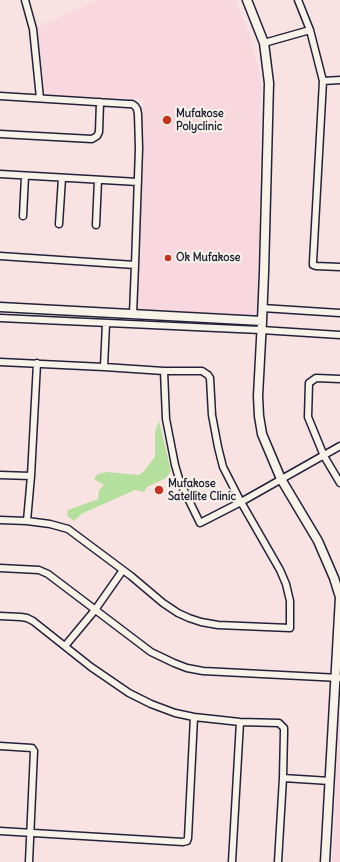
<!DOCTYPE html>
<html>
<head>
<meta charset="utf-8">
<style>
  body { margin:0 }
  canvas { display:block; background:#f8e3e2 }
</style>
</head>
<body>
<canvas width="340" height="862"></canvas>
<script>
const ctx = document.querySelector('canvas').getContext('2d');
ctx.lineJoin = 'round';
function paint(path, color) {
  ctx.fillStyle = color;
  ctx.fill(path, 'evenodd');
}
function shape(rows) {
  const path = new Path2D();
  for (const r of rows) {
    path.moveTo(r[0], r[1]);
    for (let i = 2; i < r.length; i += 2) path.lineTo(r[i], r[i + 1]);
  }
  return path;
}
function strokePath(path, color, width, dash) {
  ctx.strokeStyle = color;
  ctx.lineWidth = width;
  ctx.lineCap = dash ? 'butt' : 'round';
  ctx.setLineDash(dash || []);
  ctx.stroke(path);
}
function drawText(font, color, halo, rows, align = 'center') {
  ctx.font = font + ' Delius,sans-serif';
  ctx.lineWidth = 4;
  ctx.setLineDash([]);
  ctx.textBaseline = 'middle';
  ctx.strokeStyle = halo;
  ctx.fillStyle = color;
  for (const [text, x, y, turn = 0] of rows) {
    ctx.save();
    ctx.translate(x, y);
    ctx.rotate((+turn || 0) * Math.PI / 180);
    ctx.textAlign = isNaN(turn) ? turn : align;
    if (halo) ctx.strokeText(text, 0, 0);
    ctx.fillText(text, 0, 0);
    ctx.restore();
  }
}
paint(shape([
  [98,0,235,0,249,32,261,77,258,316,139,310,135,308,141,177,143,99,46,96,36,28],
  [340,697,340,862,332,862]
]), '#f8d8de');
paint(shape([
  [159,421,171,471,166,478,147,487,144,492,135,490,81,514,74,521,67,516,68,510,98,499,99,490,104,485,94,479,98,474,107,472,139,475,144,471,155,457,155,432]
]), '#b4df9d');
const street = shape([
  [25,0,33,29,40,98],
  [298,0,310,30,323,81],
  [264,43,310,30],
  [340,80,323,81,313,262,313,265,316,266,340,267],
  [0,96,128,104,132,104,135,106,137,109,138,114,139,148,135,265],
  [0,134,92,139,97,136,99,132,100,102],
  [0,174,138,182],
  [23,216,25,176],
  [59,224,62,178],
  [96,225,98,180],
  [0,256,135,265,133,314],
  [262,308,340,313],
  [0,318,238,329,261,330,340,335],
  [0,362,104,367,164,371,202,371,208,375,210,378,212,415,218,447,223,467,241,502,280,570,286,584,290,601,290,628,218,625,201,622,189,618,178,613,163,603,131,576,68,529,50,524,27,521,0,520],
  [104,367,106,323],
  [164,371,166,419,175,465,180,482,200,523,241,502,340,446],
  [340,379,316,378,309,383,308,417,324,456,340,483],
  [0,475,31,476,27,521],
  [31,476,37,363],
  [0,568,39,570,48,574,151,652,174,663,187,668,203,671,340,678],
  [0,616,21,617,27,618,33,621,91,667,129,693,151,704,175,713,194,717,240,722,279,723,284,728,284,732,283,778,278,862],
  [65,646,95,610,123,570],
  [0,746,32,748,34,751,29,862],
  [283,778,330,781],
  [0,831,183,842,187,841,188,838,194,717],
  [232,862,240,722]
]);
const secondary = shape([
  [247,0,264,43,269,83,264,272,262,321],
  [0,307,262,321,258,396,259,416,262,434,281,479,318,541,334,578,340,597,325,862]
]);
strokePath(street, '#22223b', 9);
strokePath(secondary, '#22223b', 11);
strokePath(street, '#f7f3e8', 6);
strokePath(secondary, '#f7f3e8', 8);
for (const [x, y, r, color] of [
  [167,120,5,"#c8321e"],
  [168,258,4,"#c8321e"],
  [159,490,5,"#c8321e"]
]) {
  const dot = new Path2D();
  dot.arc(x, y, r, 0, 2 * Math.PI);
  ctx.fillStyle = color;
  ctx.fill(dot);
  strokePath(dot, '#f7f3e8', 1.5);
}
drawText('bold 11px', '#22223b', '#f7f3e8', [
  ["Mufakose",176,114],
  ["Polyclinic",176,127],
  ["Ok Mufakose",176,258],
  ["Mufakose",168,484],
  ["Satellite Clinic",168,497]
], 'left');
</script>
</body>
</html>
